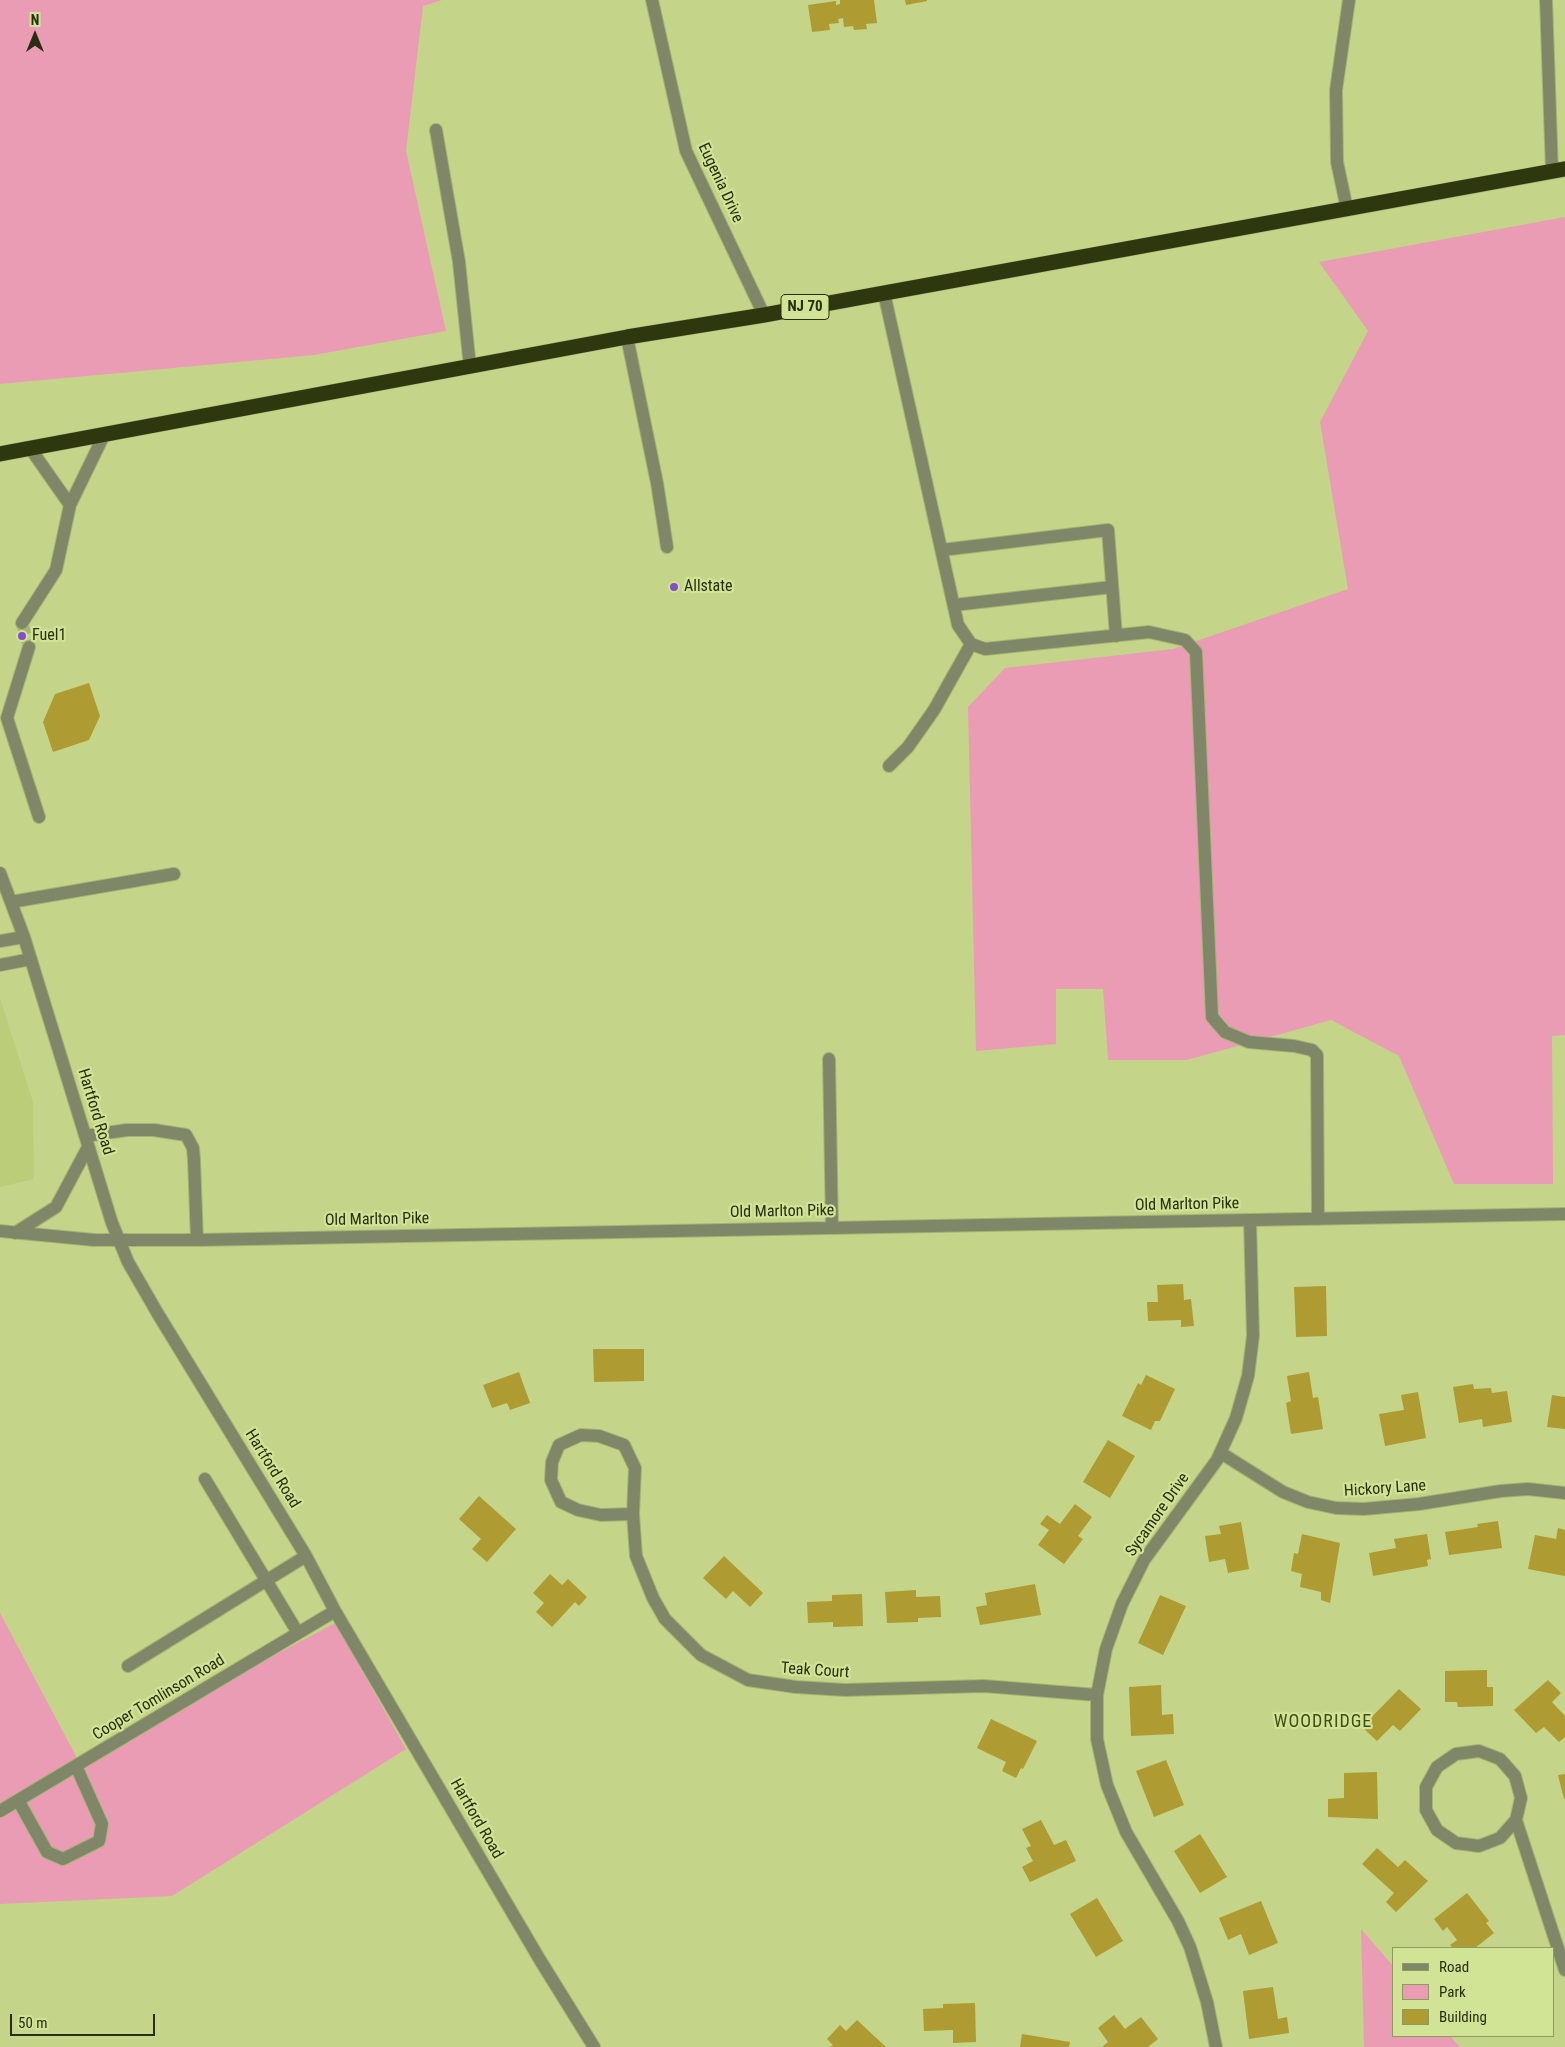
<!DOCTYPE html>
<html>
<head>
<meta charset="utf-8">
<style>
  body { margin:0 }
  #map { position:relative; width:1565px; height:2047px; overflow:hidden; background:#c4d589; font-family:"Roboto Condensed",sans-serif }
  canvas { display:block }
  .legend { position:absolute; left:1392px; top:1947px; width:162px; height:90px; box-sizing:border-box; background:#d1e395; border:1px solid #8d9b5f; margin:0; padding:6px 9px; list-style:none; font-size:15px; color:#282e0f }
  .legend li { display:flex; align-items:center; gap:10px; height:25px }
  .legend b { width:25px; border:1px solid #8d9b5f }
  .north { position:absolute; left:10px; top:10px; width:50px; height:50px; -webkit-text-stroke:4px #d1e395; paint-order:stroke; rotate:0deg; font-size:14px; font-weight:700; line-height:20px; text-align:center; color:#282e0f }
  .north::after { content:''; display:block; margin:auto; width:18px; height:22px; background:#282e0f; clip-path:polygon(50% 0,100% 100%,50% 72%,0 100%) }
  .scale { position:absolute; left:10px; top:2014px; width:145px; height:22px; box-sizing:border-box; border:2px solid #282e0f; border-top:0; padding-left:6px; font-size:15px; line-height:18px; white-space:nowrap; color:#282e0f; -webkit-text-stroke:4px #d1e395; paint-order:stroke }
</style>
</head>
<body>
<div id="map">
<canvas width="1565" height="2047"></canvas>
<ul class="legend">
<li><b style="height:6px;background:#7f8768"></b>Road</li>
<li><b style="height:14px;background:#e99cb4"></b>Park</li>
<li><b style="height:14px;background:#ae9b31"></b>Building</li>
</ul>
<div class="north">N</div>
<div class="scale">50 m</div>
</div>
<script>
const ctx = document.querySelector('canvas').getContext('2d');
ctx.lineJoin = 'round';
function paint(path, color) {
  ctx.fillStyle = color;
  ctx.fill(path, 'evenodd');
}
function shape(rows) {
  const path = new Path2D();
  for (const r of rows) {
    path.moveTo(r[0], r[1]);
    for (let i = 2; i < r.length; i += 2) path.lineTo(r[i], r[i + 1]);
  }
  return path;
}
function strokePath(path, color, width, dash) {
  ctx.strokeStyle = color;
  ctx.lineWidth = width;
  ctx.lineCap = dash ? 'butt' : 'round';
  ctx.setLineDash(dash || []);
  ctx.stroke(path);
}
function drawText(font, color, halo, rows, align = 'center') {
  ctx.font = font + ' "Roboto Condensed",sans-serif';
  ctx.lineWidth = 4.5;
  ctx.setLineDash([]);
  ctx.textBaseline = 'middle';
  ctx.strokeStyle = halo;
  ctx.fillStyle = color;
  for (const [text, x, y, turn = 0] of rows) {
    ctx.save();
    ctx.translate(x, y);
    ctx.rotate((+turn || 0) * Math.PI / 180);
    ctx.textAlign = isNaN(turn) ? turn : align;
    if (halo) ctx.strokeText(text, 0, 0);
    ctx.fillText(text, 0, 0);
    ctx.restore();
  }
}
paint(shape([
  [0,998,33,1102,34,1179,0,1187]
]), '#bbcd78');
paint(shape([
  [0,0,442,0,423,6,406,151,446,331,314,355,0,384],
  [1565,217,1565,1035,1552,1036,1553,1184,1454,1184,1399,1056,1331,1020,1187,1060,1108,1060,1103,989,1056,989,1056,1044,976,1051,968,707,1005,668,1173,649,1348,589,1320,422,1368,331,1319,262],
  [0,1613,78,1760,335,1623,406,1749,172,1896,0,1904],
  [1361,1929,1394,1967,1394,2036,1450,2036,1460,2047,1364,2047]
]), '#e99cb4');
paint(shape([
  [840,0,874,0,877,23,866,24,867,29,854,30,853,26,844,27,843,18,838,19,839,23,829,24,830,30,812,32,808,5,836,1,836,5,840,4],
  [905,0,927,0,927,1,906,5],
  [89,683,100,716,89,740,53,752,43,722,55,694],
  [1183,1284,1184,1300,1191,1299,1194,1326,1181,1327,1181,1320,1148,1321,1147,1302,1158,1302,1157,1285],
  [1326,1286,1327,1336,1296,1337,1294,1287],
  [593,1349,644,1349,644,1381,594,1382],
  [519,1372,530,1403,510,1410,507,1403,492,1408,483,1385],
  [1309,1372,1313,1398,1318,1397,1323,1429,1291,1434,1286,1403,1291,1401,1287,1376],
  [1146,1375,1175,1389,1160,1421,1155,1421,1151,1430,1122,1416,1138,1383,1141,1385],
  [1473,1384,1474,1389,1491,1388,1492,1393,1507,1391,1512,1422,1483,1427,1482,1419,1459,1423,1453,1387],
  [1418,1392,1426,1438,1385,1446,1379,1414,1404,1410,1401,1395],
  [1552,1395,1565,1397,1565,1429,1547,1427],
  [1108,1440,1135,1456,1110,1498,1083,1482],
  [479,1496,516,1529,487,1562,472,1549,481,1539,459,1519],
  [1075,1504,1092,1517,1078,1536,1083,1539,1064,1564,1038,1545,1049,1530,1040,1524,1047,1515,1060,1524],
  [1498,1521,1502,1548,1449,1555,1445,1532,1478,1527,1477,1524],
  [1241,1522,1249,1569,1228,1573,1225,1559,1209,1562,1205,1536,1221,1534,1219,1526],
  [1558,1528,1565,1530,1565,1576,1528,1569,1535,1535,1556,1539],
  [1302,1534,1340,1543,1330,1603,1321,1600,1321,1592,1300,1587,1302,1574,1291,1571,1294,1553,1298,1554],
  [1427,1534,1431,1559,1427,1560,1428,1566,1373,1576,1369,1553,1396,1548,1394,1539],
  [724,1556,763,1593,750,1607,733,1591,726,1599,703,1578],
  [550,1574,562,1585,568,1579,587,1597,579,1606,575,1602,552,1627,536,1612,544,1603,533,1593],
  [1035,1584,1041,1615,980,1625,976,1607,987,1605,985,1593],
  [916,1590,916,1597,940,1596,941,1617,918,1618,918,1622,887,1623,885,1592],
  [862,1594,863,1626,833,1627,833,1622,808,1623,807,1602,832,1601,832,1595],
  [1160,1595,1186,1606,1163,1655,1138,1643],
  [1487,1670,1487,1687,1493,1687,1493,1706,1458,1707,1457,1702,1445,1702,1445,1671],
  [1548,1680,1561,1693,1552,1702,1565,1716,1565,1737,1559,1742,1544,1727,1536,1733,1514,1710],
  [1161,1685,1162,1715,1173,1714,1174,1734,1131,1736,1129,1687],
  [1399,1689,1421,1709,1400,1731,1393,1725,1377,1741,1362,1727],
  [991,1719,1037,1741,1023,1769,1021,1768,1016,1778,1002,1771,1006,1762,977,1748],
  [1166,1760,1184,1805,1154,1817,1136,1771],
  [1377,1772,1378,1819,1328,1817,1328,1799,1344,1798,1344,1773],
  [1565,1774,1565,1799,1564,1799,1558,1775],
  [1041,1820,1054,1845,1066,1840,1076,1861,1030,1882,1022,1867,1033,1861,1026,1848,1031,1846,1022,1829],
  [1200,1834,1227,1877,1200,1893,1174,1851],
  [1377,1848,1398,1867,1405,1860,1428,1881,1396,1912,1386,1902,1394,1893,1362,1864],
  [1467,1893,1489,1921,1486,1923,1494,1933,1475,1948,1453,1948,1450,1945,1457,1940,1447,1927,1443,1931,1434,1919],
  [1097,1898,1123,1941,1096,1957,1070,1914],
  [1261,1901,1278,1943,1249,1955,1241,1934,1228,1940,1219,1918],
  [1273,1987,1278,2019,1287,2017,1289,2033,1249,2039,1243,1991],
  [975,2003,976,2042,953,2043,953,2030,924,2031,923,2009,943,2008,943,2004],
  [1114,2015,1125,2029,1141,2017,1158,2039,1148,2047,1102,2047,1108,2042,1098,2028],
  [857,2020,886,2047,830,2047,833,2045,827,2039,840,2025,846,2031],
  [1022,2034,1070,2042,1069,2047,1020,2047]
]), '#ae9b31');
strokePath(shape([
  [22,623,29,647]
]), '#a5b471', 12, [12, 6]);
const minor = shape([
  [652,0,686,151,764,315],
  [1546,0,1552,171],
  [436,130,459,262,470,367],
  [1347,209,1337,162,1336,90,1349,0],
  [884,293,958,625,971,644,985,649,1149,632,1185,640,1196,652,1212,1017,1225,1032,1249,1042,1294,1046,1312,1050,1317,1055,1318,1219],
  [627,337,657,483,667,547],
  [30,448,70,505],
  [942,550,1108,530,1116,636],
  [954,605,1112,587],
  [22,623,56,570,70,505,104,435],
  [29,647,7,718,39,817],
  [889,766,908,747,934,710,971,644],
  [0,873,24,937,112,1223,128,1262,158,1314,306,1556,335,1611,540,1960,594,2047],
  [11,902,174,874],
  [0,941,24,937],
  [0,965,31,959],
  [829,1059,832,1228],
  [85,1136,127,1130,154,1130,186,1135,193,1148,194,1160,197,1240],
  [0,1231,94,1240,197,1240,1565,1214],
  [15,1233,56,1207,88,1147],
  [1221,1453,1283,1492,1308,1502,1336,1508,1364,1509,1419,1504,1501,1491,1528,1489,1565,1493],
  [205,1479,298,1633],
  [633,1514,601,1515,578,1510,561,1502,551,1480,552,1462,559,1445,581,1435,599,1436,624,1445,635,1468,633,1514,636,1556,653,1598,665,1619,701,1655,748,1680,796,1687,845,1690,984,1686,1097,1695],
  [128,1666,306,1556],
  [18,1800,47,1852,63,1859,99,1841,102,1824,76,1766],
  [0,1811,335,1611],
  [1516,1820,1500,1838,1479,1846,1456,1843,1437,1830,1426,1810,1426,1787,1437,1767,1456,1754,1479,1751,1500,1759,1515,1776,1521,1798,1516,1820,1565,1970],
  [1216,2047,1207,2002,1190,1947,1178,1921,1126,1832,1107,1785,1097,1739,1097,1695,1106,1649,1122,1604,1144,1560,1217,1460,1236,1418,1248,1376,1253,1336,1250,1220]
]);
const highway = shape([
  [0,454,627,337,764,315,1565,169]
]);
strokePath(minor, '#a5b471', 14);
strokePath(highway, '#a5b471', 16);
strokePath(minor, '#7f8768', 12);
strokePath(highway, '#2f370f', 15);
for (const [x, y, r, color] of [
  [674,587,5,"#8050c8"],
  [22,636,5,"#8050c8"]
]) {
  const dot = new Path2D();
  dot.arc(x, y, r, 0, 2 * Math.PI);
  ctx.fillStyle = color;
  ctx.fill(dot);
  strokePath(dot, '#d1e395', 2);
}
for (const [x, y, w] of [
  [805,307,48]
]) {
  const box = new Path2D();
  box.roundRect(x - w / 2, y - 12.5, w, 25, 4);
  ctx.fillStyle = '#d1e395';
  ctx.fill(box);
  strokePath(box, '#282e0f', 1);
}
drawText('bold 15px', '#282e0f', null, [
  ["NJ 70",805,307]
]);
drawText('16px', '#282e0f', '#d1e395', [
  ["Eugenia Drive",720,183,65],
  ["Hartford Road",95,1112,73],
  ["Old Marlton Pike",1187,1205,-1],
  ["Old Marlton Pike",782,1212,-1],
  ["Old Marlton Pike",377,1220,-1],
  ["Hartford Road",272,1469,58],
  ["Hickory Lane",1385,1489,-4],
  ["Sycamore Drive",1158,1515,-55],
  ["Teak Court",815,1671,4],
  ["Cooper Tomlinson Road",159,1698,-31],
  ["Hartford Road",476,1819,60]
]);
drawText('16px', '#282e0f', '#d1e395', [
  ["Allstate",684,587],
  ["Fuel1",32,636]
], 'left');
ctx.letterSpacing = '1px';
drawText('18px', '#444e14', '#d1e395', [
  ["WOODRIDGE",1323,1722]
]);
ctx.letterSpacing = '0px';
</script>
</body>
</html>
